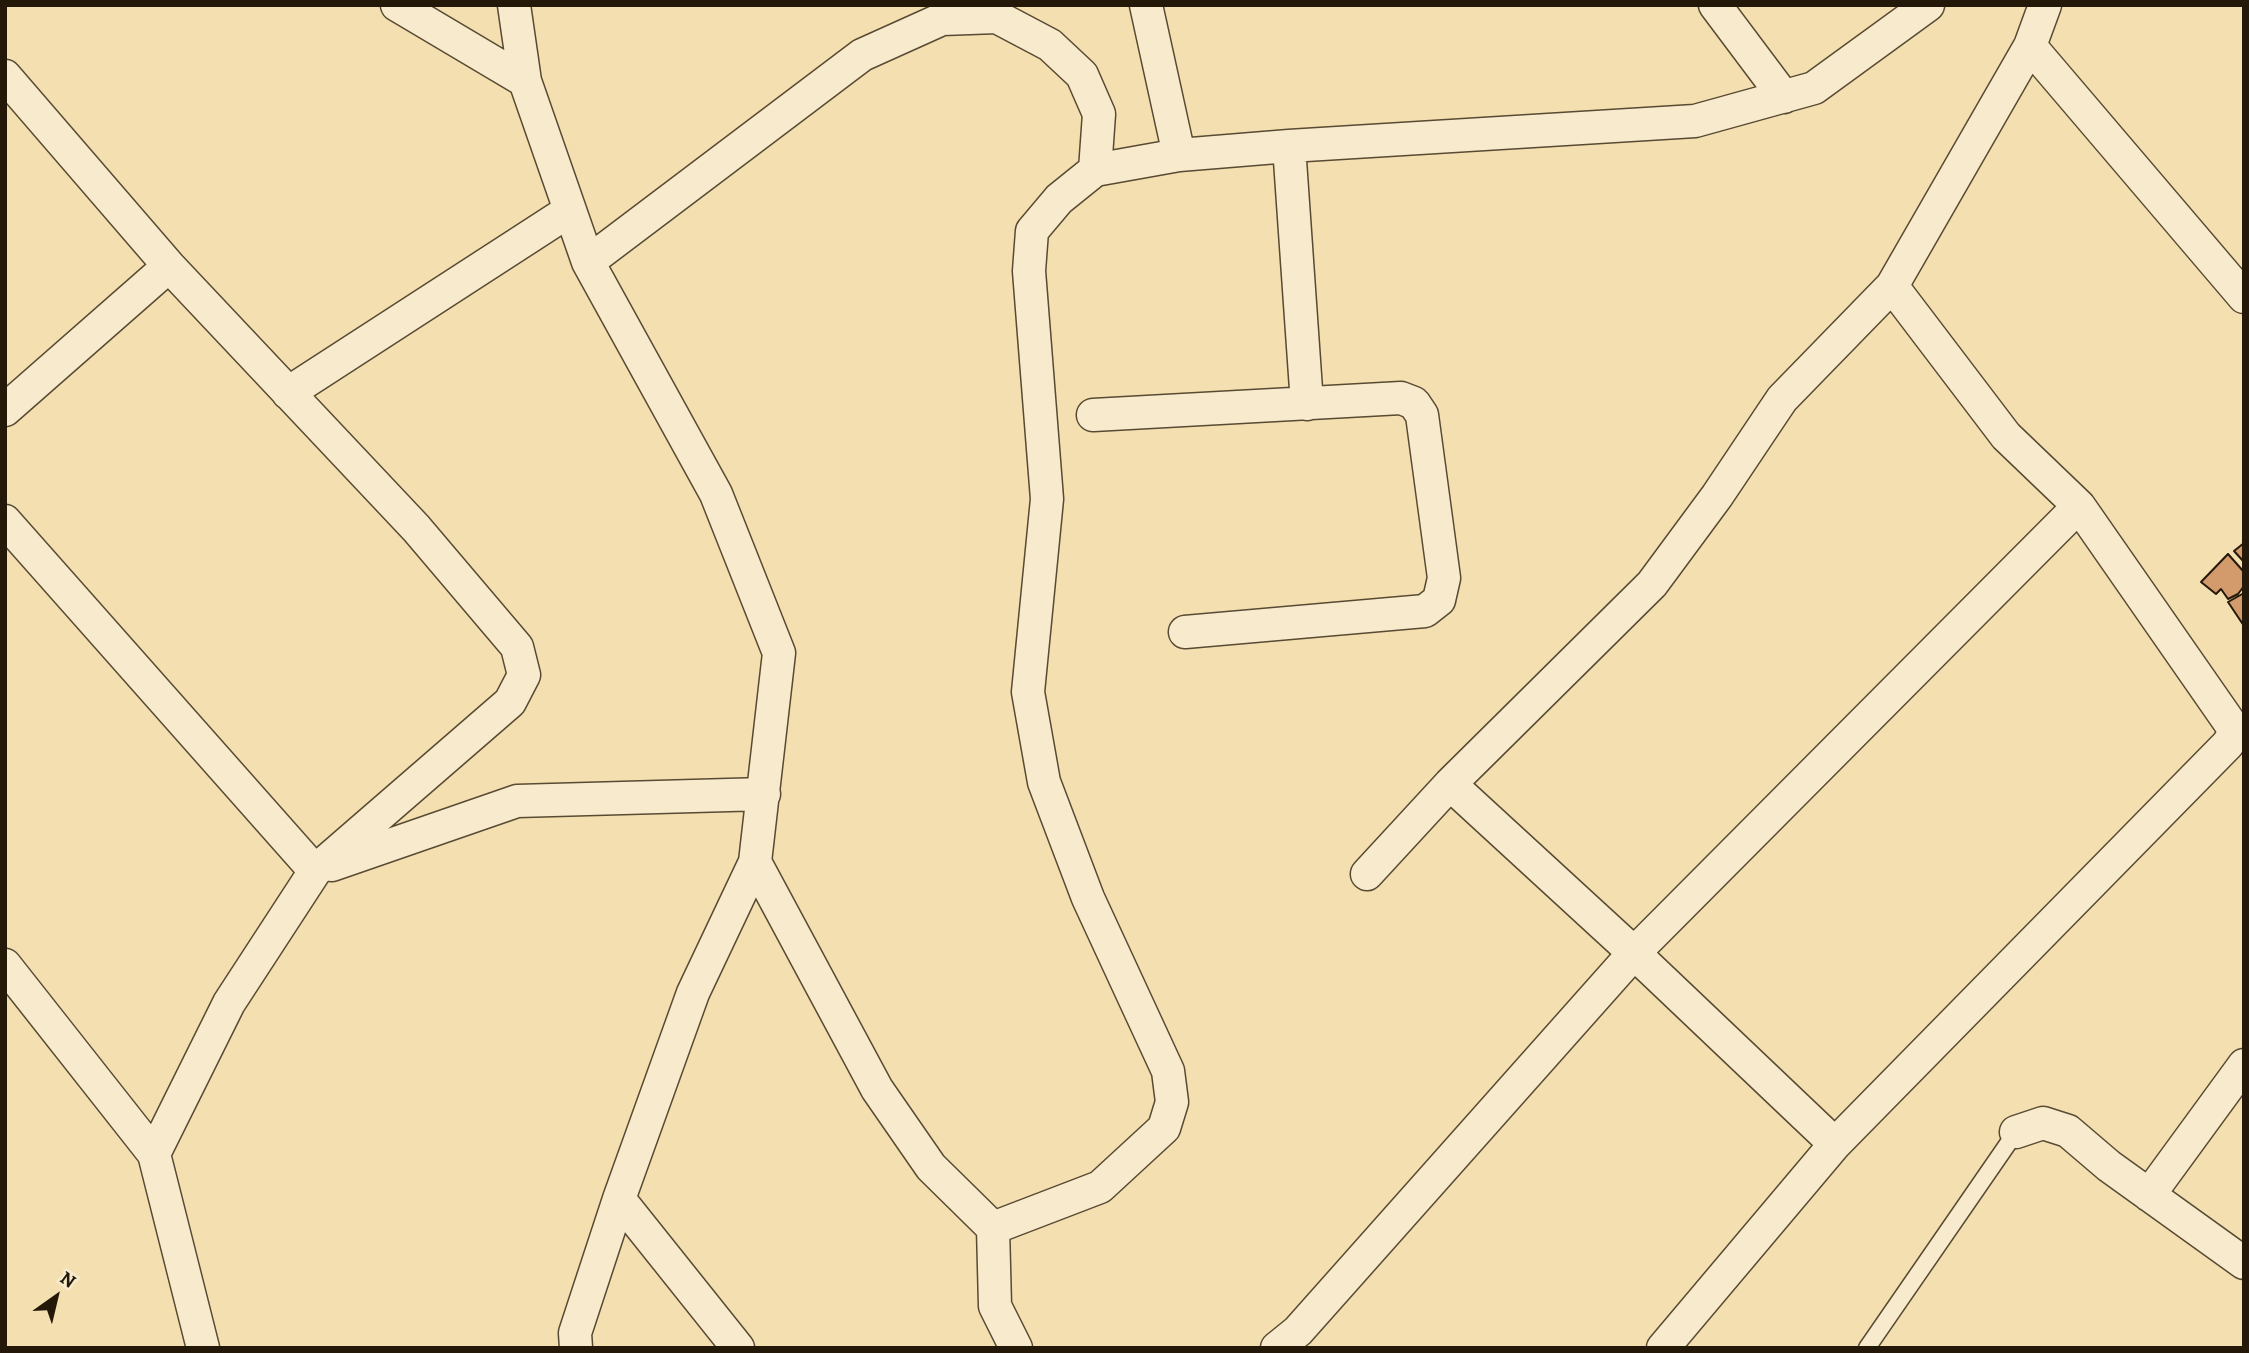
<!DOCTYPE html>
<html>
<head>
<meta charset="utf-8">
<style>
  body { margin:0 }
  #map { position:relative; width:2249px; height:1353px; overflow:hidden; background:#f4dfb0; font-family:Alegreya,serif }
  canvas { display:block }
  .frame { position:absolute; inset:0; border:7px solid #241809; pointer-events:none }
  .north { position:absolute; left:21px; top:1262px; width:70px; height:70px; -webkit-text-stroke:5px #f8eacc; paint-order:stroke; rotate:34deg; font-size:19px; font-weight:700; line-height:28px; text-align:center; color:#241809 }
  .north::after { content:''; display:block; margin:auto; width:24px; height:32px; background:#241809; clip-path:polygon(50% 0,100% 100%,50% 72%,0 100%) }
</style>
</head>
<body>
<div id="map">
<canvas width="2249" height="1353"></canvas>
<div class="frame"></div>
<div class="north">N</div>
</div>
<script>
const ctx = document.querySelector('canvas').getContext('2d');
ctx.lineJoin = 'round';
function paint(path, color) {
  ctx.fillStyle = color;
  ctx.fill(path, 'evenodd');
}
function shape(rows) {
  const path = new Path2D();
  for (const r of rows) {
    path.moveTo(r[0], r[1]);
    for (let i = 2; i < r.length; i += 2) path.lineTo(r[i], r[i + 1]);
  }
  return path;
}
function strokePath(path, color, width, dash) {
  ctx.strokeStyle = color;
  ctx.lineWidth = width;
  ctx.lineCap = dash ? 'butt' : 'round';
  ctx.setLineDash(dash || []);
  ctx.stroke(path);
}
const building = shape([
  [2244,543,2244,562,2234,551,2244,543],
  [2228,554,2244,572,2244,586,2238,594,2228,599,2221,589,2216,594,2201,582,2228,554],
  [2244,593,2244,626,2228,602,2244,593]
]);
paint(building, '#d39a6c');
strokePath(building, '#241809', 2);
const service = shape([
  [1867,1348,2016,1132]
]);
const minor = shape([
  [397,5,525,81],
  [514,5,525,81,588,262,716,494,779,653,755,862,693,993,619,1199,575,1333,576,1348],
  [1146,5,1179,155],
  [1715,5,1784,97],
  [2030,46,2244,297],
  [5,76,169,266,416,528,517,647,524,675,510,702,315,871,229,1003,154,1154,203,1348],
  [1289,146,1307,404],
  [588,262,862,55,942,19,997,17,1050,45,1082,75,1099,114,1095,170],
  [288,393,569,211],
  [5,410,169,266],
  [1093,415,1401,398,1414,403,1422,415,1444,578,1439,600,1425,611,1185,632],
  [5,521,315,871],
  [1450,784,1634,953,1835,1144],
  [755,862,877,1089,931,1167,993,1228,995,1306,1016,1348],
  [332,865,517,801,764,794],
  [1367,874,1450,784,1652,584,1717,496,1782,399,1892,286,2030,46,2045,5],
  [5,965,154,1154],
  [2016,1132,2043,1123,2068,1131,2109,1166,2244,1263],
  [2149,1195,2244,1065],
  [619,1199,738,1348],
  [993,1228,1100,1187,1164,1128,1172,1102,1168,1071,1088,898,1044,782,1028,692,1047,499,1029,271,1032,231,1059,199,1095,170,1179,155,1289,146,1695,121,1814,88,1928,5],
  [1277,1348,1298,1331,1634,953,2079,506],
  [1663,1348,1835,1144,2228,744,2233,735,2232,726,2079,506,2006,436,1892,286]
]);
strokePath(service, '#584a33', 19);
strokePath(minor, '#584a33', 35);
strokePath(service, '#f8eacc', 16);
strokePath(minor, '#f8eacc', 32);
</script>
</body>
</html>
